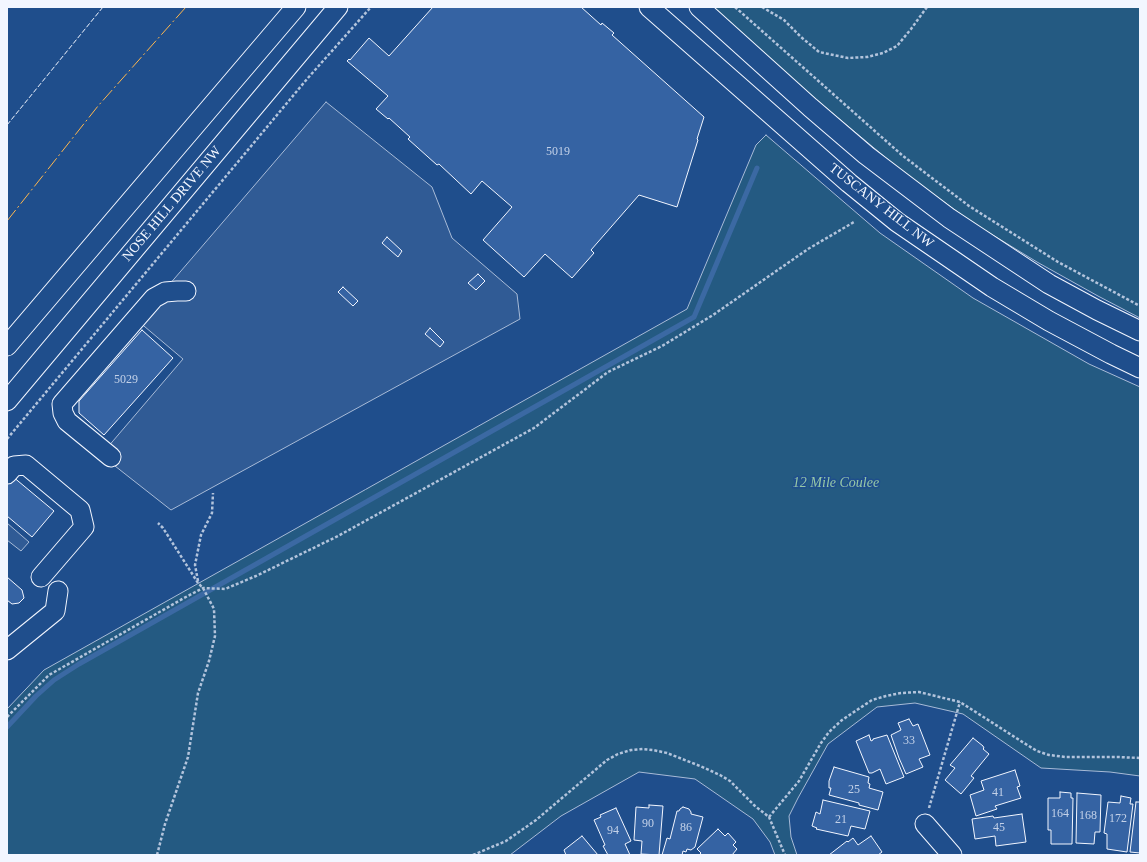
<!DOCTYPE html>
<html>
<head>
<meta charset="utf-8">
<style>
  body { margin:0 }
  #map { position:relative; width:1147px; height:862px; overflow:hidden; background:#1f4e8c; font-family:Georgia,serif }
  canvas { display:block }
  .frame { position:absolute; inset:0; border:8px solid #f2f6ff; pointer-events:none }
</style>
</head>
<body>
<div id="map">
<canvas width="1147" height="862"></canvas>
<div class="frame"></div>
</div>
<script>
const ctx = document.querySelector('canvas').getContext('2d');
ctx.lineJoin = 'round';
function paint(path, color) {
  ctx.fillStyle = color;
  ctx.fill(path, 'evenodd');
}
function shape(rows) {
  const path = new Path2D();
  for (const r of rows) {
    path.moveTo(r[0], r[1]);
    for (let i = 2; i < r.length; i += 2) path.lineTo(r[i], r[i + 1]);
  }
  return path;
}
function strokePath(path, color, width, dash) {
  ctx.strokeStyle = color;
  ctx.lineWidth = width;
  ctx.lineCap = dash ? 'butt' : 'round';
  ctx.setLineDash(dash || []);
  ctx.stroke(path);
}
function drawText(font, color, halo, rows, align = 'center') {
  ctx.font = font + ' Georgia,serif';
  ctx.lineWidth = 3;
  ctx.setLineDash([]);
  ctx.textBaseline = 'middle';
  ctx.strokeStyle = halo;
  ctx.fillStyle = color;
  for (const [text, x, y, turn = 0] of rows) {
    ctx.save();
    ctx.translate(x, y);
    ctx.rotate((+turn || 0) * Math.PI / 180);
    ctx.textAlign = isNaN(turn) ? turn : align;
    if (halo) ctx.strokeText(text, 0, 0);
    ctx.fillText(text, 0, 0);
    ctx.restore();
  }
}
const green = shape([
  [713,7,1140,7,1140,318,1098,296,1037,262,973,223,904,173,813,97,713,7],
  [766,135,880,233,973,298,1089,364,1140,387,1140,776,1110,772,1041,768,963,714,915,703,877,707,828,744,798,798,789,816,791,837,797,855,775,855,770,842,753,819,695,779,639,772,561,816,510,855,7,855,7,709,44,670,687,309,756,145,766,135]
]);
paint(green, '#245a82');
strokePath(green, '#a8bbd7', 1);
const parking = shape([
  [326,102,432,187,452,238,517,294,520,319,171,510,101,455,183,359,138,321,326,102],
  [7,523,29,542,21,551,7,540,7,523]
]);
paint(parking, '#305b95');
strokePath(parking, '#a8bbd7', 1);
strokePath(shape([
  [7,727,36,696,54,680,79,664,694,317,757,168]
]), '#3b69a3', 5);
const building = shape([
  [433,7,581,7,601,25,602,23,614,33,612,35,704,117,697,139,698,140,677,207,639,195,591,250,594,253,572,278,545,254,524,277,483,240,512,207,482,181,471,194,439,164,437,165,408,139,410,137,389,118,388,119,376,109,388,96,347,61,349,59,350,60,369,38,389,56,433,7],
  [387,237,402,251,398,257,382,243,387,237],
  [478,274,485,281,476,290,468,283,478,274],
  [343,287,358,301,353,306,338,292,343,287],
  [430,328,444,342,440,347,425,334,430,328],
  [142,330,173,358,104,435,79,413,79,401,142,330],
  [12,476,54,511,32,537,7,516,7,482,12,476],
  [7,577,22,590,24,598,19,603,12,604,7,600,7,577],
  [909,719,913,726,918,724,930,755,919,759,923,767,906,774,899,758,891,735,901,730,898,723,909,719],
  [869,735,871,741,873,740,873,739,887,735,904,777,886,784,880,769,872,773,869,773,856,741,869,735],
  [973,738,983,746,984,748,983,749,989,754,971,776,974,778,961,794,945,780,955,768,950,765,973,738],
  [834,767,869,777,868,783,870,784,869,788,883,792,878,810,859,805,859,803,829,795,831,788,829,788,829,781,834,767],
  [1015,770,1020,786,1017,787,1021,798,995,806,997,809,976,816,970,795,984,790,981,781,1015,770],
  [1060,792,1071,793,1071,798,1073,798,1072,844,1051,844,1051,830,1048,830,1048,798,1060,798,1060,792],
  [1077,793,1101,795,1100,832,1095,832,1094,844,1076,843,1077,793],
  [1121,796,1131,798,1130,804,1133,804,1127,852,1107,849,1107,834,1104,833,1108,802,1120,803,1121,796],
  [823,800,870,811,865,829,851,826,848,836,816,829,817,828,812,826,816,812,820,814,823,800],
  [1136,802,1140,802,1140,853,1130,852,1136,802],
  [649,805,663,806,659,855,641,854,642,841,634,840,636,807,649,808,649,805],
  [683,807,689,809,691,812,691,814,703,817,695,847,691,850,687,849,686,852,683,851,682,855,662,855,667,838,670,839,677,811,679,811,680,809,683,807],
  [616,808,631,841,625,844,630,855,608,855,603,846,605,845,594,820,601,817,600,815,616,808],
  [1022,814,1026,842,996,846,995,836,975,839,972,819,993,816,994,818,1022,814],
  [718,829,725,836,728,833,736,842,733,845,737,849,732,855,699,855,701,853,697,849,718,829],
  [582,836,598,855,566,855,564,850,582,836],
  [871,836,882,852,878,855,829,855,847,841,848,842,853,838,858,845,871,836]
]);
paint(building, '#3563a3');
strokePath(building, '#f2f6ff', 1);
const minor = shape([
  [649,7,849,183,897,222,992,287,1049,321,1111,354,1140,368],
  [699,7,810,107,866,155,949,218,1049,284,1097,310,1140,331],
  [7,346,296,7],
  [7,401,338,7],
  [111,457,67,421,63,413,62,404,154,298,165,292,177,291,186,291],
  [7,474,14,466,26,465,80,510,84,527,41,577],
  [7,650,55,611,58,591],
  [925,824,952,855]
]);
strokePath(minor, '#f2f6ff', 21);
strokePath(shape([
  [735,7,903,156,969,206,1058,262,1140,306],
  [762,7,784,20,801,37,819,52,848,58,867,57,883,53,897,46,911,29,927,7],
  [7,439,307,79,371,7],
  [198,581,195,565,201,535,212,513,213,493],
  [7,717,49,675,184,598,203,588,225,589,256,576,338,536,534,428,608,372,662,346,713,315,808,249,854,222],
  [929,808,960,702],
  [769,817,799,781,821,743,829,732,842,720,872,700,886,696,901,693,919,692,960,702,1024,743,1037,751,1049,755,1065,757,1118,757,1140,758],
  [157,855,165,824,188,757,198,693,209,661,215,636,214,609,203,588,198,583,163,528,158,523],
  [473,855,506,841,536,820,607,760,618,754,631,750,643,749,653,750,667,753,700,766,720,775,730,781,755,806,769,817,785,855]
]), '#b3c4dc', 2.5, [3, 2]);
strokePath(minor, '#1f4e8c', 19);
strokePath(shape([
  [7,125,103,7]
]), '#f2f6ff', 1, [5, 2]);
strokePath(shape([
  [7,221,98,106,186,7]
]), '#ffb74d', 1, [14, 3, 2, 3]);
drawText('12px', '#c3d1e8', null, [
  ["5019",558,152],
  ["5029",126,380],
  ["33",909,741],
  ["25",854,790],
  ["41",998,793],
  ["164",1060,814],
  ["168",1088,816],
  ["172",1118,819],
  ["21",841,820],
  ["90",648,824],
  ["86",686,828],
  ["45",999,828],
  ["94",613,831]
]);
drawText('14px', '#f2f6ff', '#1f4e8c', [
  ["NOSE HILL DRIVE NW",172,204,-50],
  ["TUSCANY HILL NW",881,206,38]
]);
drawText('italic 14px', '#97c8a6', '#1f4e8c', [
  ["12 Mile Coulee",836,483]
]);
</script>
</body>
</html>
